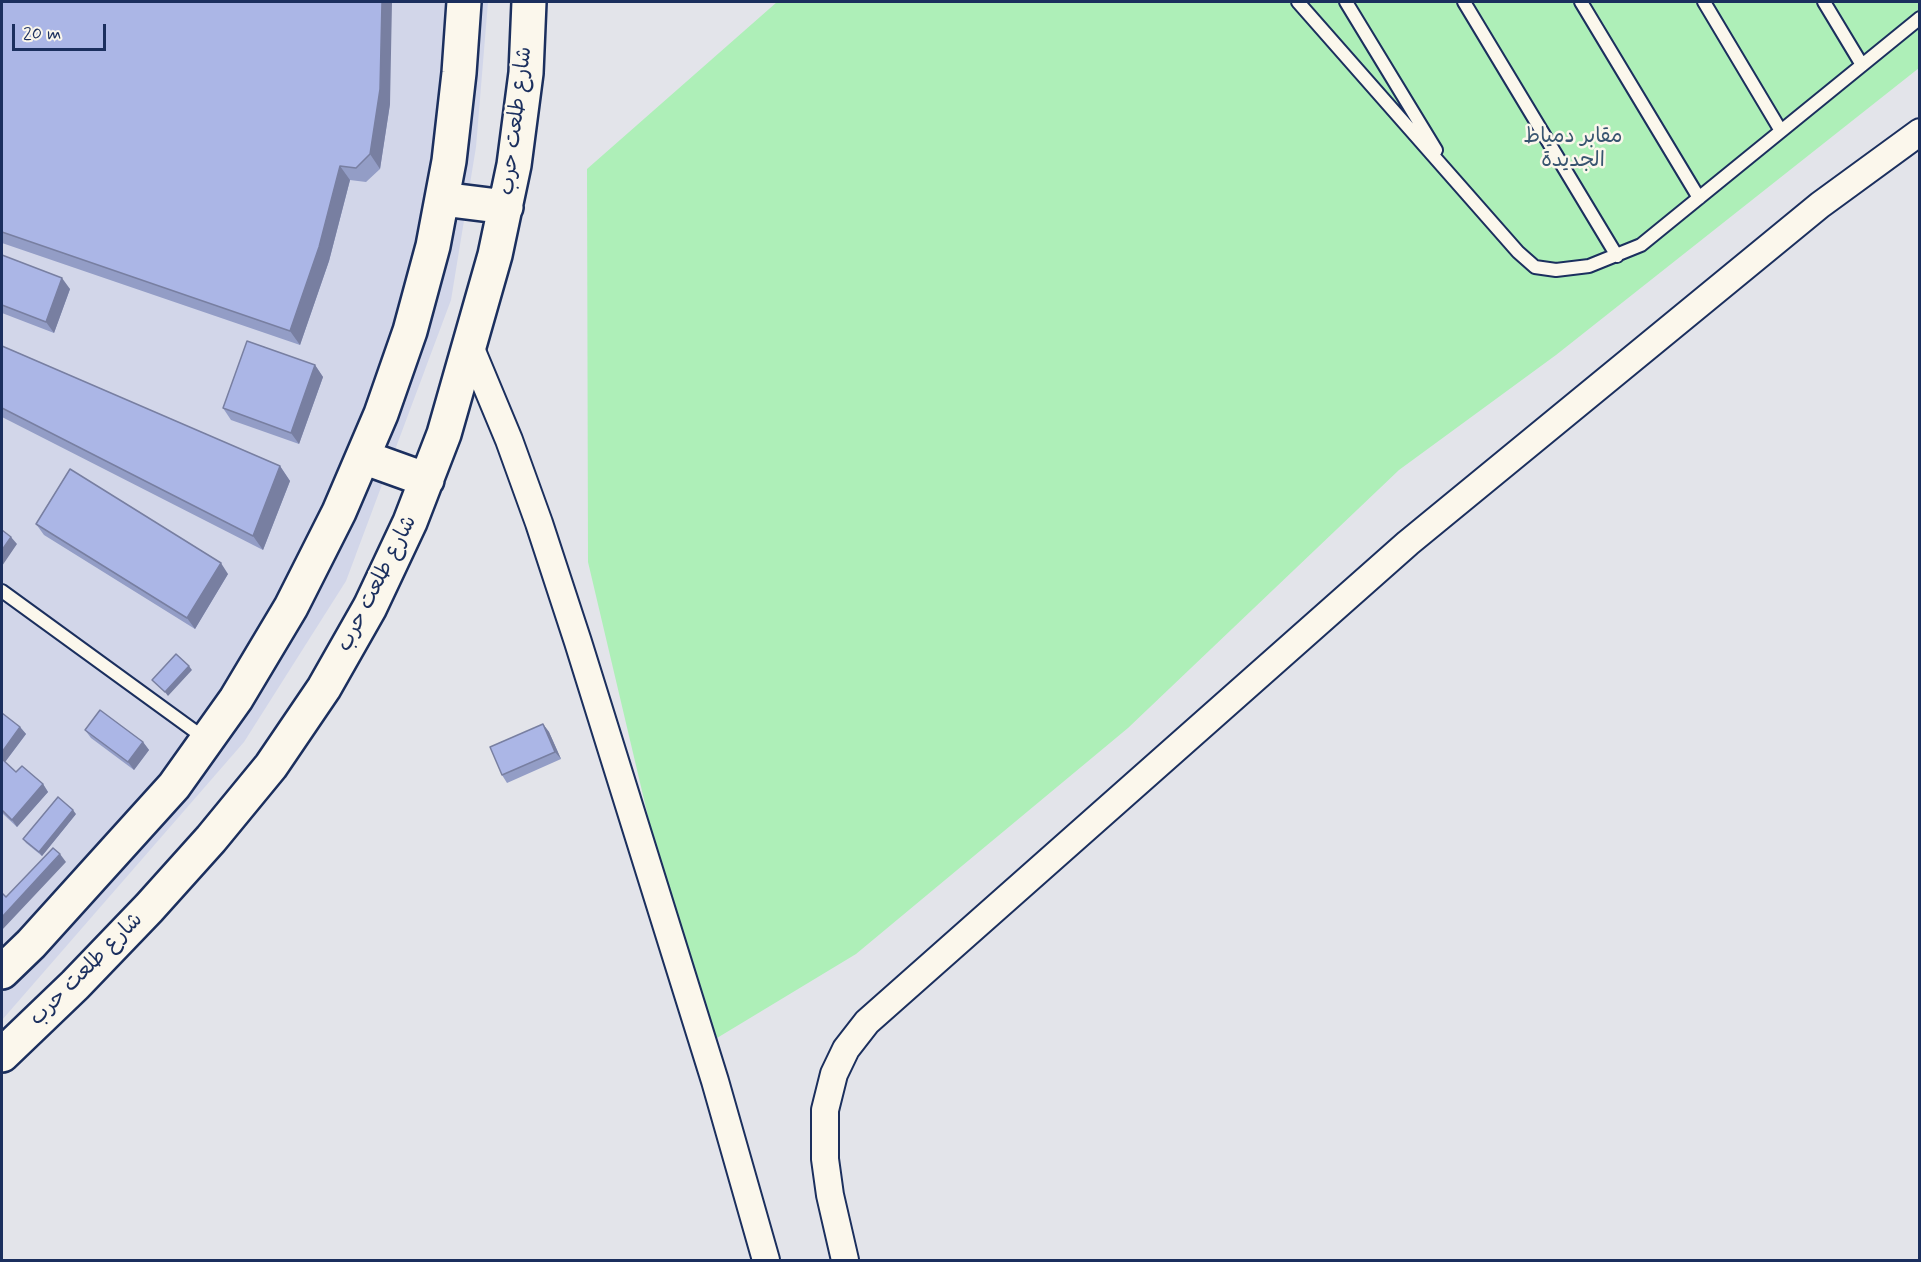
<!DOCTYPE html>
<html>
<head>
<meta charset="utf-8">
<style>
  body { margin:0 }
  #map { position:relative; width:1921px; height:1262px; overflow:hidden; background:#e3e4ea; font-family:Mynerve,sans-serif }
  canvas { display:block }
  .frame { position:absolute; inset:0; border:3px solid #1b2f5e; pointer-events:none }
  .scale { position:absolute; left:12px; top:24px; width:94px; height:27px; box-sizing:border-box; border:3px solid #1b2f5e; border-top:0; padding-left:8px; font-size:18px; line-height:21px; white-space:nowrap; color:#1b2f5e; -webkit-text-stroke:4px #fbf7ec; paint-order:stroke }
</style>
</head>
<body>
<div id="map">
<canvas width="1921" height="1262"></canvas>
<div class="frame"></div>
<div class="scale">20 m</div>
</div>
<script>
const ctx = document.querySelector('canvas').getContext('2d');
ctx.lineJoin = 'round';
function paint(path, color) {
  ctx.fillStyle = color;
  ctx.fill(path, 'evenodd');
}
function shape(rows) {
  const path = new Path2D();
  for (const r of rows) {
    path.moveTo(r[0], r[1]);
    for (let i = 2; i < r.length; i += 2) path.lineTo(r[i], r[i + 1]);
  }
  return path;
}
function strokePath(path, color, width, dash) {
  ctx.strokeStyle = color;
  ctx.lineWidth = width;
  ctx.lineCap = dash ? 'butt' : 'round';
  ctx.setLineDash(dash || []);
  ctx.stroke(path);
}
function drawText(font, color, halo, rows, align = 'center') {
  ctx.font = font + ' Mynerve,"Playpen Sans Arabic",sans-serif';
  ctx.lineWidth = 5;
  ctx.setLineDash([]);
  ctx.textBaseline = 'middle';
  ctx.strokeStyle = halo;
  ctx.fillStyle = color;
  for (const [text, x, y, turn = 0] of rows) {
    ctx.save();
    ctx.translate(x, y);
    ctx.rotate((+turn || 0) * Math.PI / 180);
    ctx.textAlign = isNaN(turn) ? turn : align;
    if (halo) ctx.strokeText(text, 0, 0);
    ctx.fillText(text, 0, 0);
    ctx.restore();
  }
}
paint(shape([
  [2,2,488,2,476,147,451,300,346,581,244,742,2,1020]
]), '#d2d6e9');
paint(shape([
  [777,2,1919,2,1919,68,1556,355,1399,470,1128,728,856,954,717,1038,667,897,588,562,587,169]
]), '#aeefb8');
const service = shape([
  [1298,2,1518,252,1535,267,1556,270,1589,266,1641,245,1920,18],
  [1346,2,1436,150],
  [1464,2,1617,256],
  [1581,2,1699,198],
  [1704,2,1781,131],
  [1824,2,1862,65],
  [2,591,207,740]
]);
const minor = shape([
  [469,344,509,440,539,523,578,642,715,1081,766,1260],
  [845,1260,830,1195,825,1159,825,1110,834,1074,846,1049,867,1022,1408,543,1820,205,1920,132]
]);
const secondary = shape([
  [442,199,506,207],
  [363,457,427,480],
  [2,972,31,944,174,786,236,699,291,607,339,512,381,414,410,331,433,246,449,161,459,73,464,2],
  [2,1055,75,985,149,908,211,839,271,766,324,688,370,607,410,522,444,434,495,255,514,165,526,73,529,2]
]);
strokePath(service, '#1b2f5e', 16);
strokePath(minor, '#1b2f5e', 30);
strokePath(secondary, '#1b2f5e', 38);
strokePath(service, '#fbf7ec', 12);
strokePath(minor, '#fbf7ec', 26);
strokePath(secondary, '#fbf7ec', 33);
paint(shape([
  [2,2,390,104,380,169,366,182,350,180,329,261,300,345,2,243],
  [2,255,70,289,54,333,2,313],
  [2,346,280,466,290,481,263,550,2,417],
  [315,365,323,377,299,444,231,420,223,408],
  [36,524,228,574,195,629,44,535],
  [2,713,20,727,26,734,5,762,16,772,43,784,48,792,17,827,2,813],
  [543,724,549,732,561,759,507,783,502,775],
  [85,730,143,742,149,750,134,770,91,738],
  [76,814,42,856,26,843,23,839]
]), '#939dc6');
paint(shape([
  [382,2,392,2,390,104,380,169,370,154],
  [340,166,350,180,329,261,300,345,290,331],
  [62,278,70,289,54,333,46,322],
  [315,365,323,377,299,444,291,433],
  [280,466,290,481,263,550,253,536],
  [11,537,17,544,2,566,2,550],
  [221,563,228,574,195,629,187,618],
  [189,666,192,670,168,696,165,692],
  [543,724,549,732,561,759,555,752],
  [20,727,26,734,2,766,2,752],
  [143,742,149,750,134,770,128,762],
  [43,784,48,792,17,827,12,820],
  [73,810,76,814,42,856,39,852],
  [60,854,66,862,2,930,2,917]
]), '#787fa1');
const building = shape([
  [2,2,382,2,380,89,370,154,356,168,340,166,319,247,290,331,2,232,2,2],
  [2,255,62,278,46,322,2,305,2,255],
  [247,341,315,365,291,433,223,408,247,341],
  [2,346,280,466,253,536,2,408,2,346],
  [70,469,221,563,187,618,36,524,70,469],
  [2,530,11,537,2,550,2,530],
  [176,654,189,666,165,692,152,680,176,654],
  [100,710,143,742,128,762,85,730,100,710],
  [2,713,20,727,2,752,2,713],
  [543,724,555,752,502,775,490,747,543,724],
  [2,759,16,772,22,766,43,784,12,820,2,810,2,759],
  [58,797,73,810,39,852,23,839,58,797],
  [53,848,60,854,2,917,2,893,6,897,53,848]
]);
paint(building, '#abb6e6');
strokePath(building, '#787fa1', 1.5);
drawText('21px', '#1b2f5e', '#fbf7ec', [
  ["شارع طلعت حرب",517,121,-83],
  ["شارع طلعت حرب",378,584,-63],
  ["شارع طلعت حرب",87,970,-45]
]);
drawText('21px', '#385570', '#fbf7ec', [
  ["مقابر دمياط",1573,138],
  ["الجديدة",1573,162]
]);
</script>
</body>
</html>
